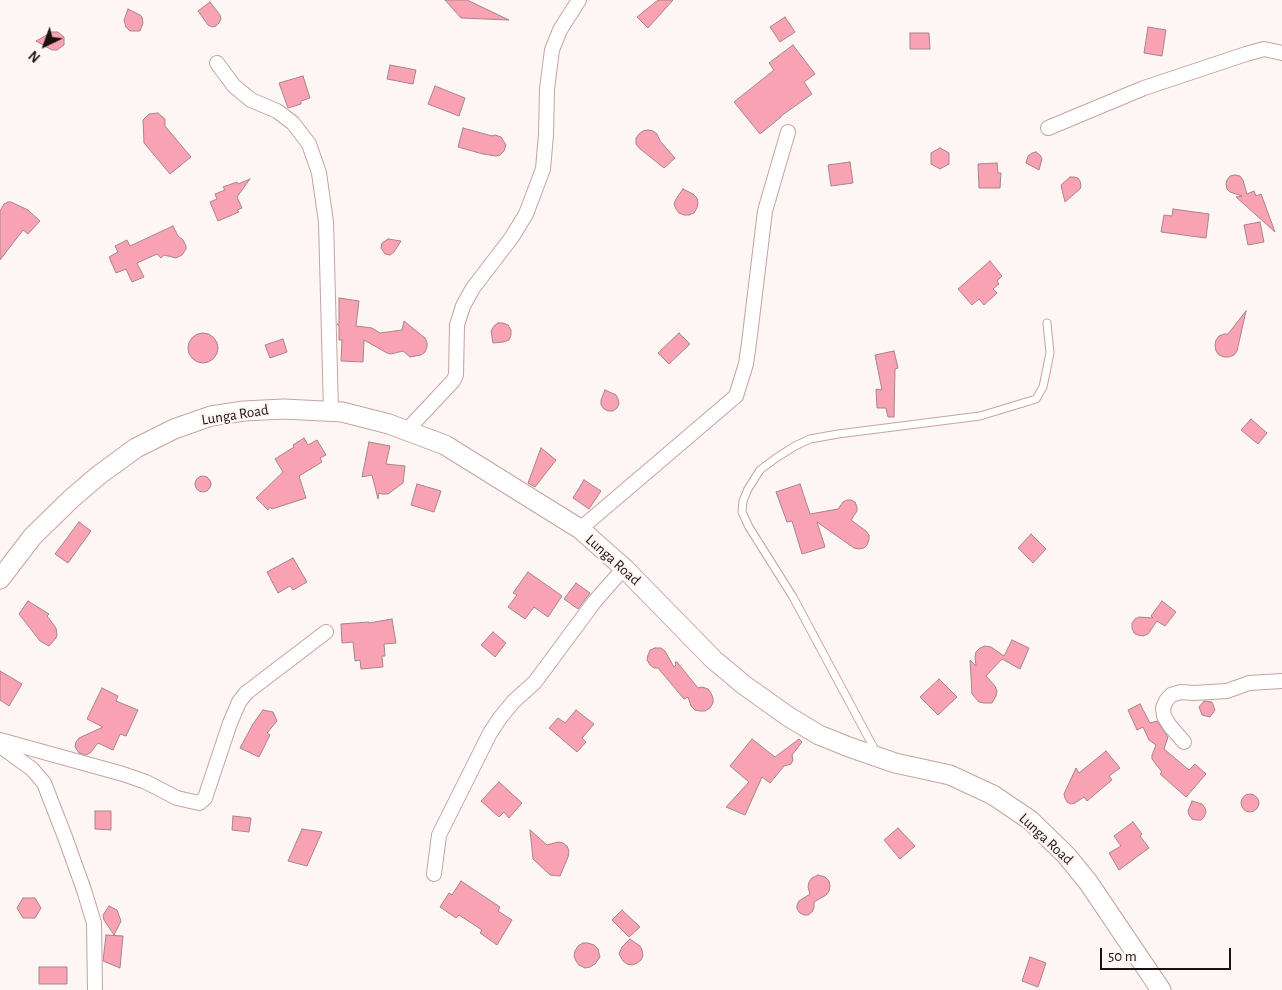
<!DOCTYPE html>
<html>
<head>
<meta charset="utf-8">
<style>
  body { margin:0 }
  #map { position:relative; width:1282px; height:990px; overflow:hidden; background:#fef6f5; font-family:"Alegreya Sans",sans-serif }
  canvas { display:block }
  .north { position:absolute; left:20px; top:20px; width:50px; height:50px; -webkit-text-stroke:4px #fef6f5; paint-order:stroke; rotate:222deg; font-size:14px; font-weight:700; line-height:20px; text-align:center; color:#1c100e }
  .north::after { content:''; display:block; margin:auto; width:18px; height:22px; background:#1c100e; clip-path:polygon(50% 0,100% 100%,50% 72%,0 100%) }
  .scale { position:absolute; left:1100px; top:948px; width:131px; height:22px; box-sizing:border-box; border:2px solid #1c100e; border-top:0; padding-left:6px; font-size:15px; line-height:18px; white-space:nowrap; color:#1c100e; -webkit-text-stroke:4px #fef6f5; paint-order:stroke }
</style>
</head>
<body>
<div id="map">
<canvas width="1282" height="990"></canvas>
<div class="north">N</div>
<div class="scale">50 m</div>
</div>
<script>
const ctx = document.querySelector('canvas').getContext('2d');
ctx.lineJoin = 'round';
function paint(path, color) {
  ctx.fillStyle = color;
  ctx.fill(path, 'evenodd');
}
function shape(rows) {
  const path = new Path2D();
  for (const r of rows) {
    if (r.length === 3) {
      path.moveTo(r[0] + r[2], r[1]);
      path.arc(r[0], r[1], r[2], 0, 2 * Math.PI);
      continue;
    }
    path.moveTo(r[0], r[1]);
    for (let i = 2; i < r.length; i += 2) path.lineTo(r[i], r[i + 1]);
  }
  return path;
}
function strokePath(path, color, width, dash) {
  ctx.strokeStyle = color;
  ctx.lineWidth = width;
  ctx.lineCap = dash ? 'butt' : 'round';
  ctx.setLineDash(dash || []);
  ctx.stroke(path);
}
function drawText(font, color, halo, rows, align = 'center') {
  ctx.font = font + ' "Alegreya Sans",sans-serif';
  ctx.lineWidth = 5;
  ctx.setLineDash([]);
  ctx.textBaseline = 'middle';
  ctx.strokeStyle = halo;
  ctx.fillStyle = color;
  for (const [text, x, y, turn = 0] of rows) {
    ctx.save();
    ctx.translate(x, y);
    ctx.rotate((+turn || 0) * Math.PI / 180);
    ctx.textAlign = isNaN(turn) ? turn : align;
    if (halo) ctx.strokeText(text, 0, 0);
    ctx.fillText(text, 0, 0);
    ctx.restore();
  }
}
const building = shape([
  [445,0,467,0,509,20,461,18,445,0],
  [658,0,673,0,648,28,637,17,658,0],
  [210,2,220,15,221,19,219,23,216,26,212,27,208,25,198,11,210,2],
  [128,9,140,15,142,17,143,23,140,31,130,31,126,27,124,20,128,9],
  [785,17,795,32,780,42,770,27,785,17],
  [1148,27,1166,30,1162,56,1144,53,1148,27],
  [52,32,58,32,64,37,64,45,57,50,52,50,36,41,52,32],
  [910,33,929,33,930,49,910,49,910,33],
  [793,45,815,74,804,82,812,94,781,116,781,117,760,134,734,102,774,70,769,63,793,45],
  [390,65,416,70,413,84,387,79,390,65],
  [303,76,310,98,301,101,301,104,288,108,279,83,303,76],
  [435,86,465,98,459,116,428,104,435,86],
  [158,113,165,119,165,126,191,157,170,174,144,143,143,120,149,114,158,113],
  [463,128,492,136,495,135,501,137,506,145,504,151,500,155,496,156,483,154,458,147,463,128],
  [648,130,653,131,657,134,660,141,675,158,664,168,639,148,636,144,636,138,639,134,643,131,648,130],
  [940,148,949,153,949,164,940,169,931,164,931,153,940,148],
  [1036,152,1040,155,1042,159,1039,170,1026,163,1028,156,1032,153,1036,152],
  [850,162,853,183,831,186,828,165,850,162],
  [997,163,998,173,1001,173,1000,188,979,188,978,164,997,163],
  [1235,175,1240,176,1243,180,1247,194,1254,191,1256,196,1261,194,1275,232,1236,197,1242,196,1230,192,1227,189,1226,184,1227,180,1230,176,1235,175],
  [1070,177,1074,177,1078,178,1080,181,1081,186,1080,189,1065,202,1061,185,1070,177],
  [250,179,237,197,242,208,237,210,239,212,218,221,210,202,217,199,215,194,225,190,223,187,237,182,238,184,250,179],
  [683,189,693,194,697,198,698,203,697,208,694,213,689,215,684,215,679,213,676,209,674,204,676,199,683,189],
  [8,202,11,202,28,210,40,221,28,234,23,230,0,260,0,211,4,204,8,202],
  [1173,209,1209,214,1206,238,1161,232,1164,215,1172,216,1173,209],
  [1260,222,1264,242,1248,245,1244,225,1260,222],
  [173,226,178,236,183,240,186,246,186,249,182,255,176,258,164,255,161,258,157,254,137,263,144,277,132,282,126,269,116,273,109,257,118,252,115,246,127,240,130,246,173,226],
  [388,239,401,241,394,252,390,255,385,254,381,248,382,243,388,239],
  [990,261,1002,276,997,281,999,284,993,289,997,293,984,305,979,299,972,305,958,289,990,261],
  [339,298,359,301,356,326,372,328,380,333,402,330,404,321,425,338,427,342,427,347,425,352,421,355,410,357,403,351,391,354,387,353,364,340,363,362,341,361,342,340,339,340,339,326,337,324,339,324,339,298],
  [1246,311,1237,351,1234,355,1229,357,1224,357,1219,355,1216,351,1215,345,1216,340,1219,336,1224,334,1228,334,1246,311],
  [498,323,503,323,508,325,511,330,511,335,509,340,504,342,493,343,491,331,494,326,498,323],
  [679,333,690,344,669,364,658,353,679,333],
  [203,348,15],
  [283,339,287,352,270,358,265,345,283,339],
  [894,351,898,368,895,369,894,417,888,417,886,408,877,408,876,389,882,390,875,355,894,351],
  [605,390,616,395,618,399,619,404,617,408,613,411,608,411,604,409,601,405,601,400,605,390],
  [1251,419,1267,433,1258,444,1241,430,1251,419],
  [304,438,308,445,317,440,326,455,320,458,322,462,299,476,306,498,272,509,270,507,268,510,256,498,283,472,275,459,294,447,293,445,304,438],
  [369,442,390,446,386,464,405,466,403,483,388,494,382,494,379,493,378,499,372,475,362,477,369,442],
  [541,448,556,460,535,487,528,483,541,448],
  [203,484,8],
  [584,480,601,491,589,509,573,498,584,480],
  [417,484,441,491,434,512,411,505,417,484],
  [800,484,810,514,838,509,843,502,847,500,851,500,855,502,857,507,857,511,851,520,866,531,869,535,869,540,867,545,864,548,859,549,854,548,817,522,825,547,802,554,792,521,787,522,776,492,800,484],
  [79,522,91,531,68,563,55,554,79,522],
  [1031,534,1046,549,1033,563,1018,548,1031,534],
  [293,558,307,582,293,590,290,586,278,593,267,572,293,558],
  [528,572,562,596,548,617,534,607,525,619,508,607,517,595,513,593,528,572],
  [576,583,590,593,578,609,564,599,576,583],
  [28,601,49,614,47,616,56,628,57,635,56,638,49,646,40,641,19,614,28,601],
  [1162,601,1176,612,1165,626,1157,621,1148,634,1143,636,1138,635,1134,633,1132,628,1132,623,1135,619,1139,617,1153,618,1151,616,1162,601],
  [392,619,396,643,384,644,385,656,382,656,383,667,361,669,360,660,355,661,353,642,342,643,341,624,369,622,369,623,392,619],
  [493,632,506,643,495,657,481,645,493,632],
  [1012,640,1029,648,1020,669,1002,659,986,676,995,686,997,691,996,696,992,703,984,703,979,702,972,694,970,660,976,666,975,657,976,652,980,648,985,646,991,647,1004,656,1012,640],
  [655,648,661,648,665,651,674,667,676,665,675,662,677,662,698,688,702,687,708,689,711,693,713,698,713,703,710,708,705,711,700,711,695,710,691,706,688,697,684,699,658,668,654,668,650,665,647,660,648,655,650,650,655,648],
  [0,671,22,684,9,706,0,700,0,671],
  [939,679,957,697,938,715,920,697,939,679],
  [102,688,118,696,116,701,138,710,126,736,120,734,113,750,98,743,90,753,86,755,79,753,75,747,76,742,79,738,103,727,87,719,102,688],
  [1204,701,1212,702,1215,710,1210,717,1202,715,1199,707,1204,701],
  [1140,704,1150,723,1157,721,1168,737,1164,749,1189,770,1195,764,1206,774,1186,797,1160,774,1162,772,1152,759,1152,755,1156,745,1149,740,1143,727,1137,730,1128,710,1140,704],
  [263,710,273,712,277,721,267,733,270,735,259,757,240,748,253,724,263,710],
  [576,710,594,724,582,738,586,742,577,752,549,728,558,718,565,723,576,710],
  [752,739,775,757,799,739,802,742,792,755,793,760,791,764,784,766,770,783,762,777,745,815,726,807,749,782,730,766,752,739],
  [1106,751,1120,768,1109,776,1112,780,1087,801,1084,797,1075,803,1071,804,1067,802,1065,798,1064,794,1076,768,1079,773,1106,751],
  [499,782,522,803,509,818,504,812,499,817,481,801,499,782],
  [1250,803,9],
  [1192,801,1202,804,1205,808,1206,812,1204,817,1201,820,1196,820,1192,819,1189,815,1188,811,1192,801],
  [95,811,111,811,111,830,95,829,95,811],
  [233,816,251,818,249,832,232,830,233,816],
  [1133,822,1142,834,1140,836,1149,848,1119,870,1109,853,1121,846,1114,836,1133,822],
  [898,828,915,846,900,859,884,840,898,828],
  [302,829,322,832,307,866,288,861,302,829],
  [530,830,547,845,558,842,563,843,567,846,569,851,568,857,560,876,550,875,533,859,530,830],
  [818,875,825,877,829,881,830,886,829,891,826,895,814,902,814,908,812,912,808,915,804,915,800,913,797,909,797,905,799,901,810,894,808,887,809,882,812,878,818,875],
  [461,881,500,907,498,911,512,920,497,945,480,933,482,930,459,915,456,918,440,907,449,893,452,895,461,881],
  [23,898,35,898,41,908,35,918,23,918,17,908,23,898],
  [109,906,117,910,121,921,114,935,104,920,103,915,109,906],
  [622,910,640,927,629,937,612,920,622,910],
  [106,935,123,936,120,968,103,961,106,935],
  [630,939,640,946,642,950,643,955,641,960,637,963,632,965,627,964,623,961,619,954,622,947,630,939],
  [583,943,588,943,594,945,598,949,600,957,595,964,590,967,585,968,579,965,576,961,574,956,575,951,578,946,583,943],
  [1030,957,1046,963,1038,987,1022,981,1030,957],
  [39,967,67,967,67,984,39,984,39,967]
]);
paint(building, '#f9a2b4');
strokePath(building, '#a6858b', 1);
const lane = shape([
  [876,752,793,597,749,527,742,512,743,501,748,489,760,470,776,458,795,446,810,439,838,434,980,416,1036,399,1043,387,1050,353,1047,323]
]);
const street = shape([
  [217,63,234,86,251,100,277,111,293,123,309,144,319,173,326,222,331,411],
  [1048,128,1144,88,1246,54,1264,49,1282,53],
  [407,430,453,381,456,375,457,325,463,306,473,288,512,237,526,214,543,169,546,135,547,89,552,50,560,30,579,0],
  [580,529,736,396,746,364,749,343,765,211,788,132],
  [0,740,123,774,146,782,177,798,199,803,205,798,230,723,239,702,246,693,326,632],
  [1184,742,1170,726,1164,716,1163,708,1166,701,1171,695,1181,692,1194,693,1227,691,1249,683,1282,681],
  [0,746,32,769,44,783,65,837,84,890,94,923,95,990],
  [434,874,439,835,490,733,500,718,513,702,535,682,595,601,624,568]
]);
const secondary = shape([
  [0,579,33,536,71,499,99,475,136,448,174,429,211,416,244,411,284,409,342,412,389,424,445,445,580,529,624,568,714,660,744,685,789,717,819,735,849,747,895,763,950,775,993,795,1030,820,1066,855,1088,882,1161,990]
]);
strokePath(lane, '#c6a49f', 9);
strokePath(street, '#c6a49f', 16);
strokePath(secondary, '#c6a49f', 21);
strokePath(lane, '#fff', 7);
strokePath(street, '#fff', 14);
strokePath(secondary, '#fff', 19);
drawText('15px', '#1c100e', '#fef6f5', [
  ["Lunga Road",235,415,-9],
  ["Lunga Road",613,560,42],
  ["Lunga Road",1046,839,43]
]);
</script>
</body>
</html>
